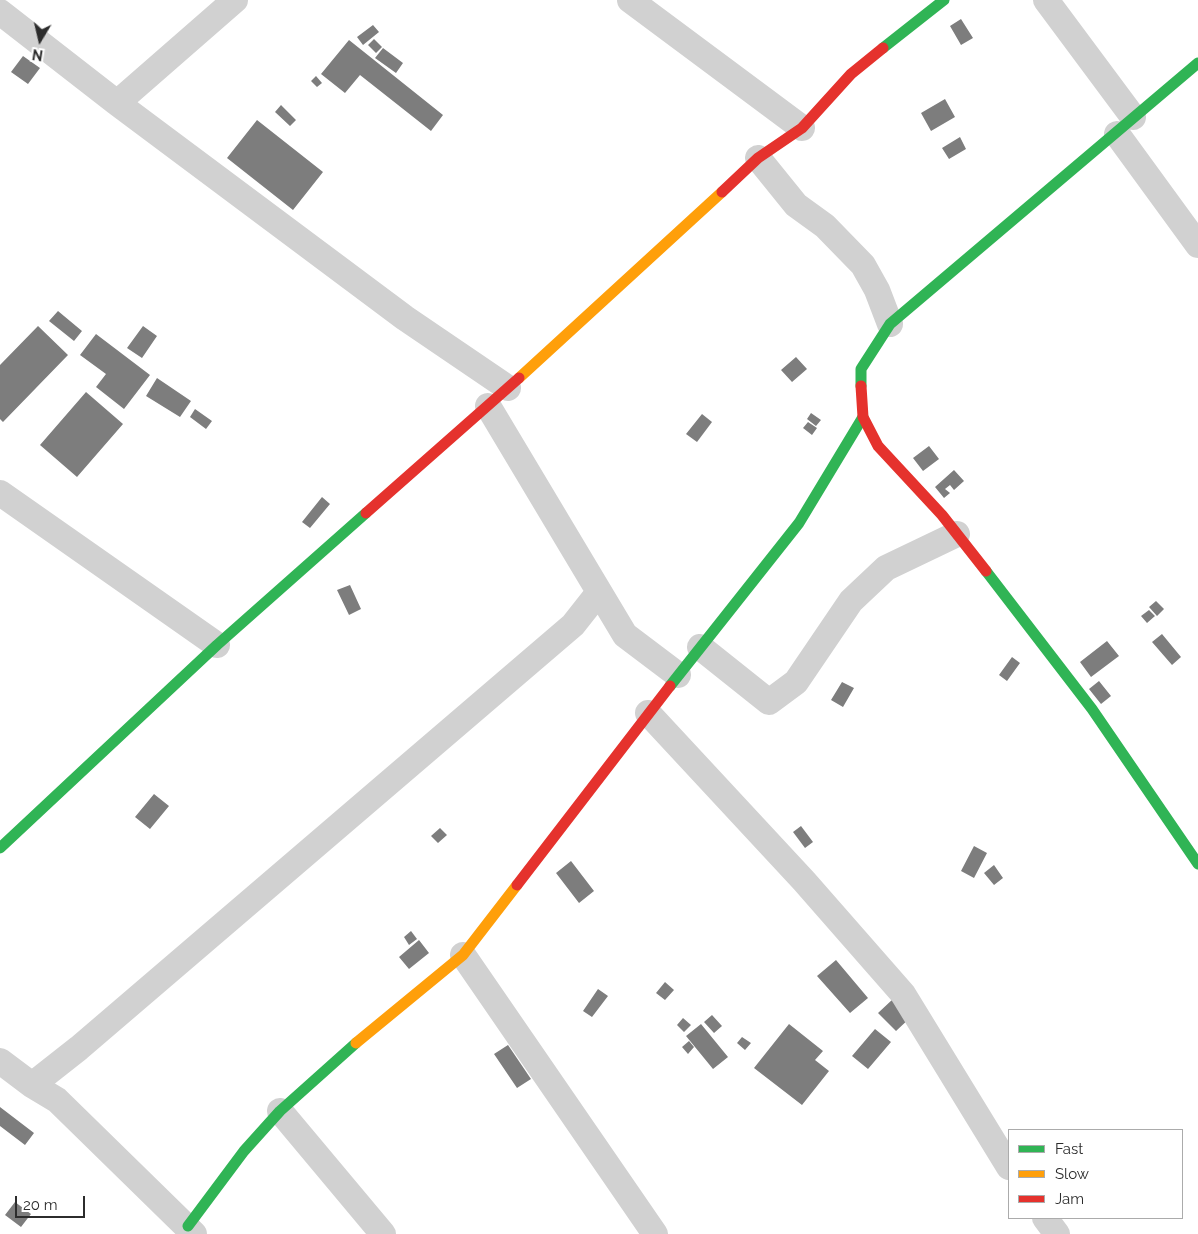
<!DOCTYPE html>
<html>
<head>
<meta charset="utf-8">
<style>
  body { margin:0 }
  #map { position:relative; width:1198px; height:1234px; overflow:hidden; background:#fff; font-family:Raleway,sans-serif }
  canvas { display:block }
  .legend { position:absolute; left:1008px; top:1129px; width:175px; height:90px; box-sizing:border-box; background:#fff; border:1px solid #ababab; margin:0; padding:6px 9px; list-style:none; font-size:15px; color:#2c2c2c }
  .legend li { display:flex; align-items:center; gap:10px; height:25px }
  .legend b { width:25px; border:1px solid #ababab }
  .north { position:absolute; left:15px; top:15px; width:50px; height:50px; -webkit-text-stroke:4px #fff; paint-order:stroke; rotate:189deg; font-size:14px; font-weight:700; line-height:20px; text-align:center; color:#2c2c2c }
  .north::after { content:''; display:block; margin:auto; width:18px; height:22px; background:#2c2c2c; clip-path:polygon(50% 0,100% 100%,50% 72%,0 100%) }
  .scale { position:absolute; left:15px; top:1196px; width:70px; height:22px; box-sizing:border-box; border:2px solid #2c2c2c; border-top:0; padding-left:6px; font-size:15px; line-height:18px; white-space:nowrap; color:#2c2c2c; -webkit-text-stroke:4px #fff; paint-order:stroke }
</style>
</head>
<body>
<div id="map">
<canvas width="1198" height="1234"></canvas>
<ul class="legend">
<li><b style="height:6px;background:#30b455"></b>Fast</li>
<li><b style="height:6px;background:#ff9f0a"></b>Slow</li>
<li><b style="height:6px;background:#e5322d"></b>Jam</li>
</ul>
<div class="north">N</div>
<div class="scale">20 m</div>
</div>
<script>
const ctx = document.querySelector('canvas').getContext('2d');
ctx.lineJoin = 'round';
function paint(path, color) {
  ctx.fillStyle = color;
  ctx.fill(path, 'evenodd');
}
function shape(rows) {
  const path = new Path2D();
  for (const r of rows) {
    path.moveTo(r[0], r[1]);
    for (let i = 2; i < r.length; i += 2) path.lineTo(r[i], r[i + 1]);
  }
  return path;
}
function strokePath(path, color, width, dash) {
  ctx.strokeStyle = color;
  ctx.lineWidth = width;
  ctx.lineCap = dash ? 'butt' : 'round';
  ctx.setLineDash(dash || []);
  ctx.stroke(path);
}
paint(shape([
  [961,19,973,38,961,45,950,26],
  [373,25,379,32,363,45,357,37],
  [374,39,382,47,376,53,368,45],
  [349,40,443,115,431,131,360,75,345,93,321,74],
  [383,48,403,63,396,73,375,58],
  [23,56,40,68,28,84,11,72],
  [316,76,322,83,317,87,311,81],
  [945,99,955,117,931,131,921,113],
  [281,105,296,120,290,126,275,112],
  [257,120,323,172,293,210,227,158],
  [960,137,966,149,949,159,942,148],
  [58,311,82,331,74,341,49,321],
  [38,326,68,355,3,422,0,419,0,365],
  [143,326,157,336,142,358,127,348],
  [96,334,150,375,124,409,96,387,106,374,80,355],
  [796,357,807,369,792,382,781,370],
  [157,378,191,401,180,417,146,396],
  [86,392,123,424,77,477,40,445],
  [195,409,212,421,206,429,190,417],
  [811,413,821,420,816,426,807,419],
  [702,414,712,422,697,442,686,434],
  [808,422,817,428,812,435,803,428],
  [929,446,939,459,923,471,913,458],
  [954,470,964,481,954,490,950,485,945,489,950,493,944,498,935,487],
  [322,497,330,504,310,528,302,522],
  [350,585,361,609,349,615,337,590],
  [1156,601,1164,609,1157,616,1149,607],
  [1149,610,1155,616,1147,623,1141,616],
  [1162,634,1181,657,1172,665,1152,642],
  [1107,641,1119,656,1091,677,1080,662],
  [1012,657,1020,663,1007,681,999,675],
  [1099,681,1111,696,1101,704,1089,689],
  [842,682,854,688,843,707,831,700],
  [154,794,169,806,150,829,135,817],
  [801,826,813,842,805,848,793,832],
  [440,828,447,835,438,843,431,836],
  [974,846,987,853,974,878,961,871],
  [571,861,594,891,579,903,556,873],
  [994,865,1003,878,994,885,984,873],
  [411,931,417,939,409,945,404,937],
  [419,940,429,953,409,969,399,957],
  [836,960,868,998,850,1013,817,976],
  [665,982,674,990,665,1000,656,993],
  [598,989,608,996,592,1017,583,1011],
  [893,999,911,1017,896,1031,878,1013],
  [712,1015,722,1026,714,1033,704,1022],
  [683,1018,691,1025,684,1032,677,1025],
  [701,1024,728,1057,713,1069,686,1036],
  [789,1024,823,1051,815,1060,829,1071,802,1105,754,1068],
  [875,1029,891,1042,868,1069,852,1056],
  [742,1037,751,1043,745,1050,737,1043],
  [689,1041,694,1047,688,1054,682,1047],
  [508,1045,531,1079,517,1088,494,1054],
  [0,1107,34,1133,25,1145,0,1126],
  [15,1202,31,1214,21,1227,5,1215]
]), '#7d7d7d');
strokePath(shape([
  [630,0,802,128],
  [1046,0,1133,117],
  [0,12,117,103,405,318,508,388],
  [117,103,235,0],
  [1117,134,1198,245],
  [758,158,796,205,825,226,863,265,877,290,890,324],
  [488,406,625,635,678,675],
  [0,493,217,645],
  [700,647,769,702,796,682,851,601,886,568,957,534],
  [648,713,804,881,903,994,1009,1167],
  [463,955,655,1234],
  [0,1061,32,1085,57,1100,194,1234],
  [32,1085,79,1048,573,625,599,592],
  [280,1111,383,1234],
  [1045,1218,1057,1234]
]), '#d1d1d1', 26);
strokePath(shape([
  [883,48,944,0],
  [861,386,861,369,890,324,1198,63],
  [986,571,1092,709,1198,864],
  [670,686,799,523,863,417],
  [0,848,217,645,366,513],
  [188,1226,244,1151,280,1111,356,1043]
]), '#30b455', 11);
strokePath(shape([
  [519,378,722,192],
  [356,1043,463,955,517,885]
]), '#ff9f0a', 11);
strokePath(shape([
  [722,192,758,158,802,128,851,74,883,48],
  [861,386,863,417,878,446,942,515,986,571],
  [366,513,519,378],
  [517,885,670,686]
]), '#e5322d', 11);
</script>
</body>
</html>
